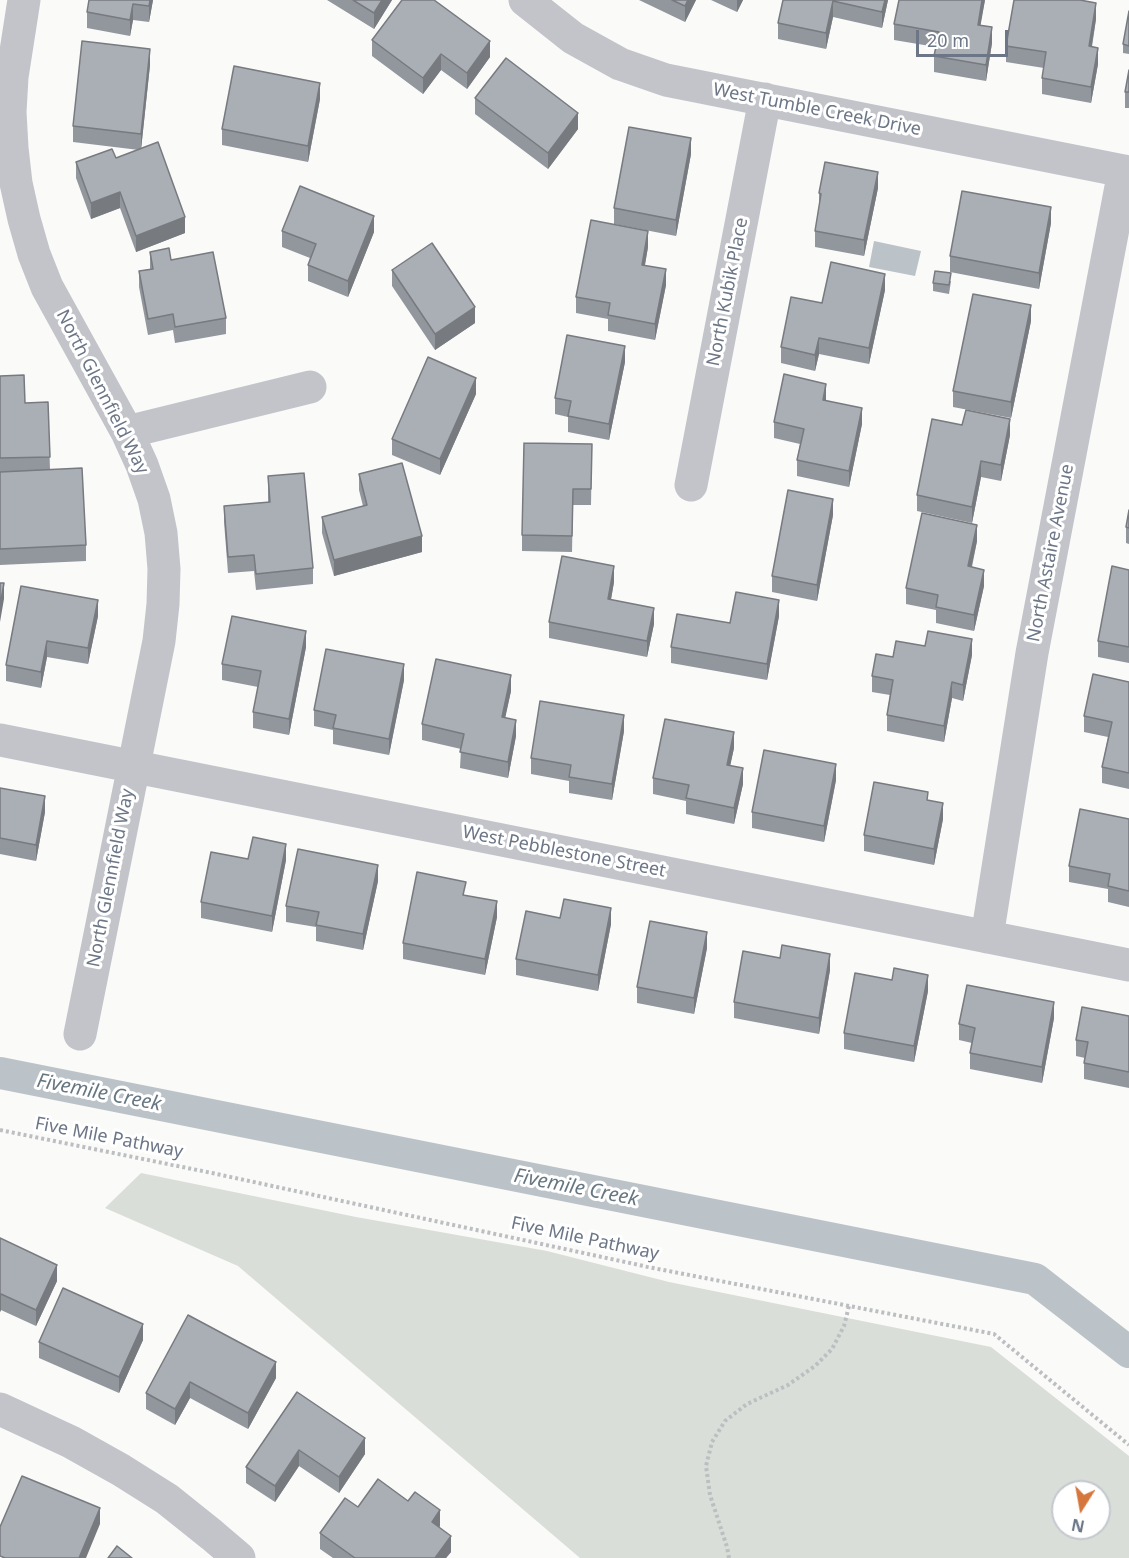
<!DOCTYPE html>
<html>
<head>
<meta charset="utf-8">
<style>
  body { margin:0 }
  #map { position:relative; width:1129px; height:1558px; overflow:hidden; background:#fafaf8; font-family:"Noto Sans",sans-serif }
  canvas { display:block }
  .north { position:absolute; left:1051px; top:1480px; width:60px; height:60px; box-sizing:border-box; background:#fff; border:2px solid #c4c8cf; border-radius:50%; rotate:191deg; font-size:16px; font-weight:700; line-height:24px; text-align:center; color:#6c7686 }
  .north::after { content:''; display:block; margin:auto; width:21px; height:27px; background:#d5773d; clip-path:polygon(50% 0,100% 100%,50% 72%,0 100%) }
  .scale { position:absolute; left:916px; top:30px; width:92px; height:27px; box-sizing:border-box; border:3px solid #6c7686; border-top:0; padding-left:8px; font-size:18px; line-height:21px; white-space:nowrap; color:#6c7686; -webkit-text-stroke:4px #fff; paint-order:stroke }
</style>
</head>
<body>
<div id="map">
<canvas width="1129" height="1558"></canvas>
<div class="north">N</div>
<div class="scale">20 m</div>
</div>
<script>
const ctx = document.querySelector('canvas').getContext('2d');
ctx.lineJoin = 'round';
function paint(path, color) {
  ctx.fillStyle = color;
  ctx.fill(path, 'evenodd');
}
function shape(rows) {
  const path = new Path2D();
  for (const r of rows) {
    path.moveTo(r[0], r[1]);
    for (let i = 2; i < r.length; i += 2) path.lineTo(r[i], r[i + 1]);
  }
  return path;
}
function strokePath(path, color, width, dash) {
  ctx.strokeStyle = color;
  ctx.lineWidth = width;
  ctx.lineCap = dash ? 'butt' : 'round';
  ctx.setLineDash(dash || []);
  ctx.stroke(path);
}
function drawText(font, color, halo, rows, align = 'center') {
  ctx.font = font + ' "Noto Sans",sans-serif';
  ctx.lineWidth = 6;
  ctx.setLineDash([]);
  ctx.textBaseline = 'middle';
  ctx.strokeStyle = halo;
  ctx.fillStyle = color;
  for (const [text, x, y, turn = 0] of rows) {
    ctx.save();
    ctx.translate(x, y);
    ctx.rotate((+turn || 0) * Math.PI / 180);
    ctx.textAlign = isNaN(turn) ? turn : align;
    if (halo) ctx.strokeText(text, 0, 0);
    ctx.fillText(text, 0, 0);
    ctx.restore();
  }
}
paint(shape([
  [141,1173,356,1217,547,1251,669,1282,991,1347,1129,1456,1129,1558,580,1558,238,1266,105,1208],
  [1063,1492,1099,1492,1099,1528,1063,1528]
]), '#d9ded8');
paint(shape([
  [874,241,921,251,915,276,869,267]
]), '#bbc3c8');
strokePath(shape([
  [0,1073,1035,1279,1129,1352]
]), '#bbc3c8', 32);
strokePath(shape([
  [0,1130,212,1173,653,1268,994,1334,1129,1445],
  [729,1558,727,1547,710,1495,706,1466,712,1442,725,1421,747,1404,788,1385,815,1366,832,1349,844,1326,849,1306]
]), '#bcbec1', 4, [3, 3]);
strokePath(shape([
  [24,0,12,77,10,112,12,148,16,183,24,219,34,254,47,287,127,432,142,465,154,499,161,533,164,569,163,604,159,641,80,1034],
  [525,0,573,38,620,64,666,80,1129,172],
  [127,432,310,387],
  [691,485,765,99],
  [0,740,1129,965],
  [987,937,1032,653,1124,171],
  [0,1409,71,1442,121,1470,167,1499,212,1535,239,1558]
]), '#c2c4c9', 33);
paint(shape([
  [89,0,153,0,149,22,133,20,130,36,87,28,87,12],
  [327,0,392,0,374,29],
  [639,0,696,0,685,22],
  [711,0,743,0,737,12],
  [783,0,888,0,882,28,833,17,826,49,778,39,778,23],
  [985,0,980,25,992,43,986,81,934,72,934,56,936,47,894,40,894,24],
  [1129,11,1129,54,1123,53,1123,44],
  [1096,19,1092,47,1098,64,1091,103,1042,94,1042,78,1044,68,1006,62,1006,46],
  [372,40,490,57,467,89,441,70,423,94,372,56],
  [150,65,141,149,185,233,136,252,120,208,91,219,76,178,76,162,116,158,139,150,73,142,73,126],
  [1129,70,1129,108,1125,108,1125,92],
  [475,98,578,129,548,169,475,114],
  [320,99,308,162,222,145,222,129],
  [691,154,676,236,614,224,614,208],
  [878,188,864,256,815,247,815,231,819,206,819,193],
  [1051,223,1039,289,950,272,950,256],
  [282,231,374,232,348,297,308,281,308,265,310,258,282,247],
  [648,247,645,265,666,285,655,340,608,331,608,319,576,313,576,297],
  [150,252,171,260,226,318,226,334,175,343,173,330,148,335,139,287,139,271,150,269],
  [392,270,475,323,435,350,392,286],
  [951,281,949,294,933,291,933,283],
  [885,290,869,364,819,354,815,371,781,363,781,347,822,303],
  [1031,321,1011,418,953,407,953,391],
  [625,362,609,440,568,432,568,417,555,414,555,398],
  [0,376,25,403,48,402,50,470,86,545,86,561,0,565],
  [476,394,440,475,392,455,392,439],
  [826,400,862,424,849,487,797,476,797,460,800,444,774,438,774,422],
  [1010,435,1001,481,981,477,972,523,917,511,917,495],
  [592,444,591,505,573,505,572,552,522,551,522,535],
  [359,474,422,552,334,576,322,533,322,517,363,506,359,490],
  [268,476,313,568,313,584,256,590,254,571,228,573,224,522,224,506,268,502],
  [1129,510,1129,544,1126,543,1126,527],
  [833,515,817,601,772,592,772,576],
  [977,541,972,567,984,586,974,631,936,623,936,610,906,604,906,588],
  [1129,570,1129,663,1098,657,1098,641],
  [614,582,611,600,654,624,647,657,549,638,549,622],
  [21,586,98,616,88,664,47,657,41,688,6,681,6,665],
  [779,616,767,680,671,663,671,647],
  [306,647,289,735,253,728,253,712,258,687,222,680,222,664],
  [972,655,963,701,952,698,944,742,887,731,887,715,890,695,872,692,872,676,893,657],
  [404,680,389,755,333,744,333,730,314,726,314,710],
  [1129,682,1129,789,1102,783,1102,767,1108,737,1084,732,1084,716],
  [511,691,505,717,516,736,508,778,460,768,461,749,422,740,422,724],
  [624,731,612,800,569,793,569,781,531,774,531,758],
  [734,748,730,765,743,784,734,824,686,814,686,801,653,794,653,778],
  [836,780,824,842,752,828,752,812],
  [0,788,45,812,36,861,0,854],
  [943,819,934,865,864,851,864,835],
  [1129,819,1129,907,1108,902,1108,889,1069,882,1069,866],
  [248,859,286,860,272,932,201,918,201,902],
  [378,881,363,950,316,941,316,927,286,922,286,906],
  [466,895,497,917,485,975,403,959,403,943],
  [560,918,611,924,598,991,516,975,516,959],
  [707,948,694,1014,637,1003,637,987],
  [830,970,819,1034,734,1018,734,1002],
  [928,991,914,1062,844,1049,844,1033],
  [1129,1016,1129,1088,1084,1079,1084,1063,1085,1058,1076,1056,1076,1040],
  [1054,1018,1042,1083,970,1069,970,1053,972,1043,959,1040,959,1024],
  [0,1238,57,1281,36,1326,1,1310,0,1312],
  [188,1315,276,1378,248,1429,190,1398,175,1425,146,1409,146,1393],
  [143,1340,119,1393,39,1358,39,1342],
  [297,1392,365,1454,339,1493,299,1466,275,1502,246,1483,246,1467],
  [358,1507,440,1526,439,1527,451,1552,446,1558,333,1558,320,1549,320,1533]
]), '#92969d');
paint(shape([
  [150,0,153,0,149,22,149,6],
  [382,0,392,0,374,29,374,13],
  [688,0,696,0,685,22,685,6],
  [737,0,743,0,737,12],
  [885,0,888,0,882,28,882,12],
  [982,0,985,0,978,40,978,25],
  [833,1,833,17,826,49,826,33],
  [1096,3,1096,19,1089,62,1089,46],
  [133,4,133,20,130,36,130,20],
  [992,27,992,43,986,81,986,65],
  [490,41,490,57,467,89,467,73],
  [1098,48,1098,64,1091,103,1091,87],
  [150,49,150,65,141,150,141,134],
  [441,54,441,70,423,94,423,78],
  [320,83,320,99,308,162,308,146],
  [578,113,578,129,548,169,548,153],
  [691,138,691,154,676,236,676,220],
  [878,172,878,188,864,256,864,240],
  [120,192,120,208,91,219,91,203],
  [1051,207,1051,223,1039,289,1039,273],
  [374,216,374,232,348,297,348,281],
  [185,217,185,233,136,252,136,236],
  [648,231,648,247,642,281,642,265],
  [666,269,666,285,655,340,655,324],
  [885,274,885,290,869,364,869,348],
  [1031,305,1031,321,1011,418,1011,402],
  [475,307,475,323,435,350,435,334],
  [819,338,819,354,815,371,815,355],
  [625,346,625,362,609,440,609,424],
  [476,378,476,394,440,475,440,459],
  [826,384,826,400,823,416,823,400],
  [862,408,862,424,849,487,849,471],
  [1010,419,1010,435,1001,481,1001,465],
  [981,461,981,477,972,523,972,507],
  [833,499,833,515,817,601,817,585],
  [977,525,977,541,968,582,968,566],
  [422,536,422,552,334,576,334,560],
  [614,566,614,582,608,615,608,599],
  [984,570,984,586,974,631,974,615],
  [4,583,4,599,0,622,0,606],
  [98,600,98,616,88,664,88,648],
  [779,600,779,616,767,680,767,664],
  [654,608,654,624,647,657,647,641],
  [306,631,306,647,289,735,289,719],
  [972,639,972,655,963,701,963,685],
  [47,641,47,657,41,688,41,672],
  [404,664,404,680,389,755,389,739],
  [511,675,511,691,502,733,502,717],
  [952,682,952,698,944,742,944,726],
  [624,715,624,731,612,800,612,784],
  [516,720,516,736,508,778,508,762],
  [734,732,734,748,727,781,727,765],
  [836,764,836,780,824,842,824,826],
  [743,768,743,784,734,824,734,808],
  [45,796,45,812,36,861,36,845],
  [943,803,943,819,934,865,934,849],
  [286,844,286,860,272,932,272,916],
  [378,865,378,881,363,950,363,934],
  [497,901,497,917,485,975,485,959],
  [611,908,611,924,598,991,598,975],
  [707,932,707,948,694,1014,694,998],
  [830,954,830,970,819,1034,819,1018],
  [928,975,928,991,914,1062,914,1046],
  [1054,1002,1054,1018,1042,1083,1042,1067],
  [57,1265,57,1281,36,1326,36,1310],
  [1,1294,1,1310,0,1312,0,1296],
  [143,1324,143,1340,119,1393,119,1377],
  [276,1362,276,1378,248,1429,248,1413],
  [190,1382,190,1398,175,1425,175,1409],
  [365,1438,365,1454,339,1493,339,1477],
  [299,1450,299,1466,275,1502,275,1486],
  [100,1508,100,1524,86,1558,79,1558],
  [440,1510,440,1526,432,1538,432,1522],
  [451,1536,451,1552,446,1558,435,1558]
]), '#777a7f');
const building = shape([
  [89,0,150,0,149,6,133,4,130,20,87,12,89,0],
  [353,0,382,0,374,13,353,0],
  [402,0,434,0,490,41,467,73,441,54,423,78,372,40,402,0],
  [672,0,688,0,685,6,672,0],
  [783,0,885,0,882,12,833,1,826,33,778,23,783,0],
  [899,0,982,0,978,25,992,27,986,65,934,56,939,32,894,24,899,0],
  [1014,0,1080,0,1096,3,1089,46,1098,48,1091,87,1042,78,1046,52,1006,46,1014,0],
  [1129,11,1129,46,1123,44,1129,11],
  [82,41,150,49,141,134,73,126,82,41],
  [506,58,578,113,548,153,475,98,506,58],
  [234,66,320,83,308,146,222,129,234,66],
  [1129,70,1129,92,1125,92,1129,70],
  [629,127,691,138,676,220,614,208,629,127],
  [158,142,185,217,136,236,120,192,91,203,76,162,112,149,116,158,158,142],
  [825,162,878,172,864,240,815,231,821,194,819,193,825,162],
  [300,186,374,216,348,281,308,265,316,244,282,231,300,186],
  [962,191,1051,207,1039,273,950,256,962,191],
  [591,220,648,231,642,265,666,269,655,324,608,315,610,303,576,297,591,220],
  [432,243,475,307,435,334,392,270,432,243],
  [169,248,171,260,213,252,226,318,175,327,173,314,148,319,139,271,153,269,150,252,169,248],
  [831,262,885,274,869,348,819,338,815,355,781,347,791,297,822,303,831,262],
  [935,271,951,273,949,285,933,283,935,271],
  [973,294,1031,305,1011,402,953,391,973,294],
  [567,335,625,346,609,424,568,416,571,401,555,398,567,335],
  [428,357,476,378,440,459,392,439,428,357],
  [784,374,826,384,823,400,862,408,849,471,797,460,804,429,774,422,784,374],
  [24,375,25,403,48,402,50,457,0,458,0,376,24,375],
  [966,410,1010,419,1001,465,981,461,972,507,917,495,932,419,962,425,966,410],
  [524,443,592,444,591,489,573,489,572,536,522,535,524,443],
  [402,463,422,536,334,560,322,517,367,505,359,474,402,463],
  [82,468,86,545,0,549,0,472,82,468],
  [304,473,313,568,256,574,254,555,228,557,224,506,270,502,268,476,304,473],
  [788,490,833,499,817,585,772,576,788,490],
  [1129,510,1129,528,1126,527,1129,510],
  [922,513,977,525,968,566,984,570,974,615,936,607,938,595,906,588,922,513],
  [562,556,614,566,608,599,654,608,647,641,549,622,562,556],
  [1112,566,1129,570,1129,647,1098,641,1112,566],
  [0,583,4,583,0,606,0,583],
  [21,586,98,600,88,648,47,641,41,672,6,665,21,586],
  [736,592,779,600,767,664,671,647,677,614,730,623,736,592],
  [232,616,306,631,289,719,253,712,261,671,222,664,232,616],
  [928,631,972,639,963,685,952,682,944,726,887,715,893,680,872,676,876,654,893,657,896,641,925,646,928,631],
  [326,649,404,664,389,739,333,728,336,715,314,710,326,649],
  [436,659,511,675,502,717,516,720,508,762,460,752,464,734,422,724,436,659],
  [1093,674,1129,682,1129,773,1102,767,1112,722,1084,716,1093,674],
  [540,701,624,715,612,784,569,777,571,765,531,758,540,701],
  [665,719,734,732,727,765,743,768,734,808,686,798,689,785,653,778,665,719],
  [764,750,836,764,824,826,752,812,764,750],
  [874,782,928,792,927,800,943,803,934,849,864,835,874,782],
  [0,788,45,796,36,845,0,838,0,788],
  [1080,809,1129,819,1129,891,1108,886,1110,874,1069,866,1080,809],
  [253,837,286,844,272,916,201,902,211,852,248,859,253,837],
  [298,849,378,865,363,934,316,925,319,912,286,906,298,849],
  [417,872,466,882,463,895,497,901,485,959,403,943,417,872],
  [564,899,611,908,598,975,516,959,526,911,560,918,564,899],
  [650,921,707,932,694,998,637,987,650,921],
  [782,945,830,954,819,1018,734,1002,743,951,780,958,782,945],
  [894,968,928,975,914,1046,844,1033,855,973,892,980,894,968],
  [967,985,1054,1002,1042,1067,970,1053,975,1028,959,1024,967,985],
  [1082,1007,1129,1016,1129,1072,1084,1063,1088,1042,1076,1040,1082,1007],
  [0,1238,57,1265,36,1310,1,1294,0,1296,0,1238],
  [63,1288,143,1324,119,1377,39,1342,63,1288],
  [188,1315,276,1362,248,1413,190,1382,175,1409,146,1393,188,1315],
  [297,1392,365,1438,339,1477,299,1450,275,1486,246,1467,297,1392],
  [22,1476,100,1508,79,1558,5,1558,0,1556,0,1527,22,1476],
  [378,1479,408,1501,415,1492,440,1510,432,1522,451,1536,435,1558,355,1558,320,1533,345,1498,358,1507,378,1479],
  [117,1546,132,1558,108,1558,117,1546]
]);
paint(building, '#aaafb6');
strokePath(building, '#777a7f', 1.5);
drawText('18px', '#6c7686', '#fff', [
  ["West Tumble Creek Drive",817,110,11],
  ["North Kubik Place",728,292,-79],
  ["North Glennfield Way",102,392,63],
  ["North Astaire Avenue",1051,553,-79],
  ["West Pebblestone Street",564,852,11],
  ["North Glennfield Way",111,878,-79],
  ["Five Mile Pathway",109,1138,11],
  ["Five Mile Pathway",585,1239,12]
]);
drawText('italic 20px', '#677781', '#fff', [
  ["Fivemile Creek",99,1093,11],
  ["Fivemile Creek",576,1188,11]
]);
</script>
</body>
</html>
